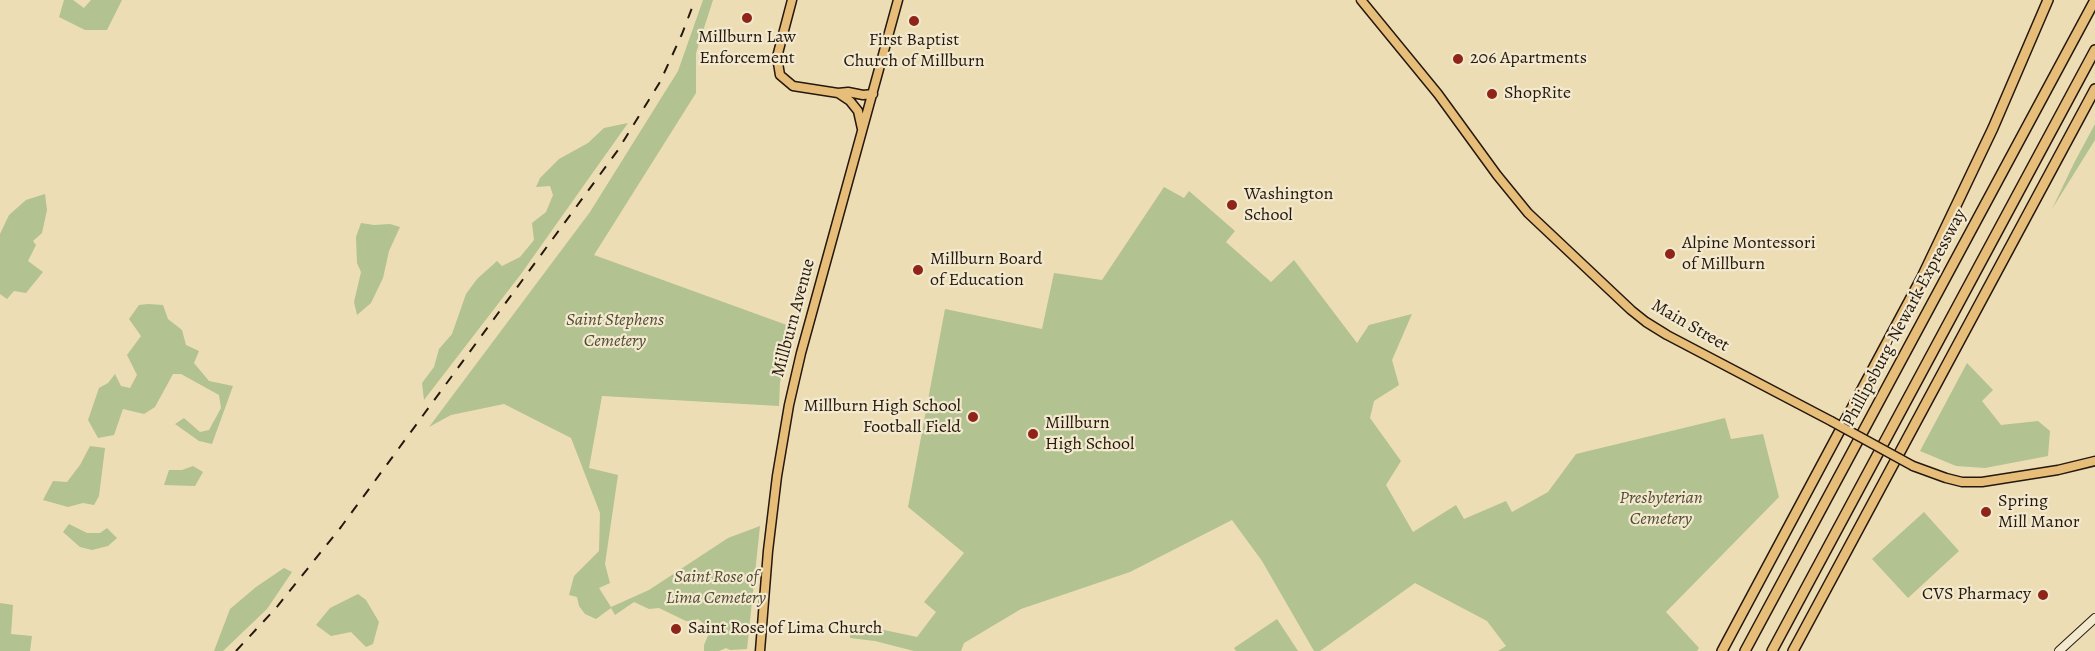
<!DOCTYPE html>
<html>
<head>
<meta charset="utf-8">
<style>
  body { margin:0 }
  canvas { display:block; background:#ecddb4 }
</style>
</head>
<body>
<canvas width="2095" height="651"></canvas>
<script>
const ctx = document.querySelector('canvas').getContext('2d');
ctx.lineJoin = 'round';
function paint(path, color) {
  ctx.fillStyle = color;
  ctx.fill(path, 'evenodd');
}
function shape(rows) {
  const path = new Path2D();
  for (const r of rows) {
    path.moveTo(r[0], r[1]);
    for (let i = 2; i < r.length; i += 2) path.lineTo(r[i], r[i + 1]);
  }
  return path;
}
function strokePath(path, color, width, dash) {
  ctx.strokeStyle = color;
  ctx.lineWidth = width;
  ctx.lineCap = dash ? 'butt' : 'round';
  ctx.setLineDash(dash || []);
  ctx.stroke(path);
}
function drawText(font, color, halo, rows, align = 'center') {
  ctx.font = font + ' Alegreya,serif';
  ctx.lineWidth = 4.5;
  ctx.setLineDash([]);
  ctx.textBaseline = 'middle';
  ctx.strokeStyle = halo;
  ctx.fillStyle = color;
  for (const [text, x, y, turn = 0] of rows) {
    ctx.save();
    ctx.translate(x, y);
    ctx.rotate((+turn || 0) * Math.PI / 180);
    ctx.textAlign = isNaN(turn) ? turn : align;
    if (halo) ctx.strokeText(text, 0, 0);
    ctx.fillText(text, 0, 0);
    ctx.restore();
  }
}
paint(shape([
  [64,0,73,0,84,8,91,0,122,0,107,30,85,30,59,17],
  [703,0,713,0,696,53,696,93,594,255,795,328,780,382,779,406,602,396,589,468,618,475,605,564,610,583,599,588,611,607,649,590,728,538,760,526,747,649,730,650,726,648,719,651,704,651,704,645,710,631,704,627,703,623,698,619,692,621,686,621,659,608,649,609,634,602,615,615,611,608,596,619,585,614,579,606,577,597,569,595,574,576,599,551,600,513,571,438,504,404,451,415,429,427,590,212,678,71],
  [628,123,521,274,424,400,422,383,434,367,439,349,452,334,466,294,477,279,497,261,502,266,520,257,534,240,532,223,546,212,553,195,550,186,536,187,540,178,559,159,588,143,604,128],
  [2095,124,2095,140,2052,209,2074,163],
  [1164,187,1184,198,1189,191,1235,231,1226,242,1271,282,1294,260,1357,343,1369,325,1412,314,1392,360,1399,385,1374,401,1370,418,1401,461,1386,485,1413,532,1456,505,1464,519,1506,501,1512,512,1548,492,1576,454,1725,418,1731,439,1763,434,1779,497,1666,612,1699,648,1697,651,1498,651,1506,646,1487,621,1415,583,1320,651,1314,651,1262,561,1232,520,1130,572,1021,609,964,643,961,651,914,651,875,641,850,638,851,623,917,637,936,612,924,602,964,553,908,507,945,309,1042,329,1054,273,1102,280],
  [45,194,47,210,42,233,33,241,36,245,28,261,43,272,26,293,14,291,7,299,0,294,0,234,9,215,26,200],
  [361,223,374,225,390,224,400,227,389,251,383,278,371,303,357,315,354,302,361,272,357,263,356,237],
  [148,304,163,305,168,319,182,330,186,345,199,351,194,363,209,381,233,386,212,444,199,441,175,424,184,418,200,432,209,430,221,408,219,395,181,374,173,374,155,407,144,414,123,409,114,435,98,438,88,420,99,388,108,383,115,374,121,386,130,388,137,375,127,355,141,336,129,319,139,305],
  [1967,363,1993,390,1982,401,2001,425,2038,421,2050,431,2048,456,1985,468,1956,466,1920,451],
  [90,446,105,448,99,496,94,505,83,503,68,507,43,500,53,481,67,482,80,465],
  [193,466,203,472,195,486,164,485,169,470,182,470],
  [1924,512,1959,551,1908,598,1872,559],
  [69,524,87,533,100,533,107,528,117,538,108,546,92,550,80,547,63,532],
  [284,568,292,572,267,609,223,651,214,651,230,609,256,587],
  [358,594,366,600,379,622,373,644,366,647,351,632,331,636,316,625,330,608],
  [0,603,13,605,11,634,32,636,30,651,0,651],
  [1277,619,1298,651,1236,651,1234,648]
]), '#b2c291');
const secondary = shape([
  [2059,651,2095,618]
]);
const primary = shape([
  [792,0,777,57,780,75,793,86,838,93,850,101,858,111,862,129],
  [1361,0,1438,94,1497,175,1528,213,1631,310,1646,322,1667,335,1831,421],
  [838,93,848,92,863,95,873,94],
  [1913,466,1946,478,1962,482,1982,482,2058,470,2095,461],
  [760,651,768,551,777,476,789,405,801,353,898,0]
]);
const motorway = shape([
  [1722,651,1922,277,1993,128,2048,0],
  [1745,651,2095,0],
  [1772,651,2095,50],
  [1793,651,2095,89]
]);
strokePath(secondary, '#25180e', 10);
strokePath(primary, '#25180e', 11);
strokePath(motorway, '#25180e', 12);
strokePath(secondary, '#f3e9ce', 8);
strokePath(primary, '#e6be7a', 8);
strokePath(motorway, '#e6be7a', 9);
strokePath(shape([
  [236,651,276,608,341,527,618,150,660,82,682,34,695,0]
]), '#25180e', 2, [10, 10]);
const primaryBridge = shape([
  [1831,421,1913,466]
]);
strokePath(primaryBridge, '#25180e', 11, []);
strokePath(primaryBridge, '#e6be7a', 8);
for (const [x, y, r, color] of [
  [747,18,6,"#8f2418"],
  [914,21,6,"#8f2418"],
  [1458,59,6,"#8f2418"],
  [1492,94,6,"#8f2418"],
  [1232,205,6,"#8f2418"],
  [1670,254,6,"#8f2418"],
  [918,270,6,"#8f2418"],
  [973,417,6,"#8f2418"],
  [1033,434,6,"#8f2418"],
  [1986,512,6,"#8f2418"],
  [2043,595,6,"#8f2418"],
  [676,629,6,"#8f2418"]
]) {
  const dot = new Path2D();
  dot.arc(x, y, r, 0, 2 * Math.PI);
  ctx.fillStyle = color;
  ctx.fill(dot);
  strokePath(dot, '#f3e9ce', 2);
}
drawText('18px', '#25180e', '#f3e9ce', [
  ["Millburn Law",747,38,"center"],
  ["Enforcement",747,59,"center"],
  ["First Baptist",914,41,"center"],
  ["Church of Millburn",914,62,"center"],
  ["206 Apartments",1470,59],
  ["ShopRite",1504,94],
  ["Washington",1244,195],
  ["School",1244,216],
  ["Alpine Montessori",1682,244],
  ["of Millburn",1682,265],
  ["Millburn Board",930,260],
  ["of Education",930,281],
  ["Millburn High School",961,407,"right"],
  ["Football Field",961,428,"right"],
  ["Millburn",1045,424],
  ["High School",1045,445],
  ["Spring",1998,502],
  ["Mill Manor",1998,523],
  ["CVS Pharmacy",2031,595,"right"],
  ["Saint Rose of Lima Church",688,629]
], 'left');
drawText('18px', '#25180e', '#f3e9ce', [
  ["Millburn Avenue",794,318,-75],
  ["Phillipsburg-Newark Expressway",1905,318,-62],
  ["Main Street",1690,326,30]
]);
drawText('italic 18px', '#4f4b35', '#f3e9ce', [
  ["Saint Stephens",615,321],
  ["Cemetery",615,342],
  ["Presbyterian",1661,499],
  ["Cemetery",1661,520],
  ["Saint Rose of",716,578],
  ["Lima Cemetery",716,599]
]);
</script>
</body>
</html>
